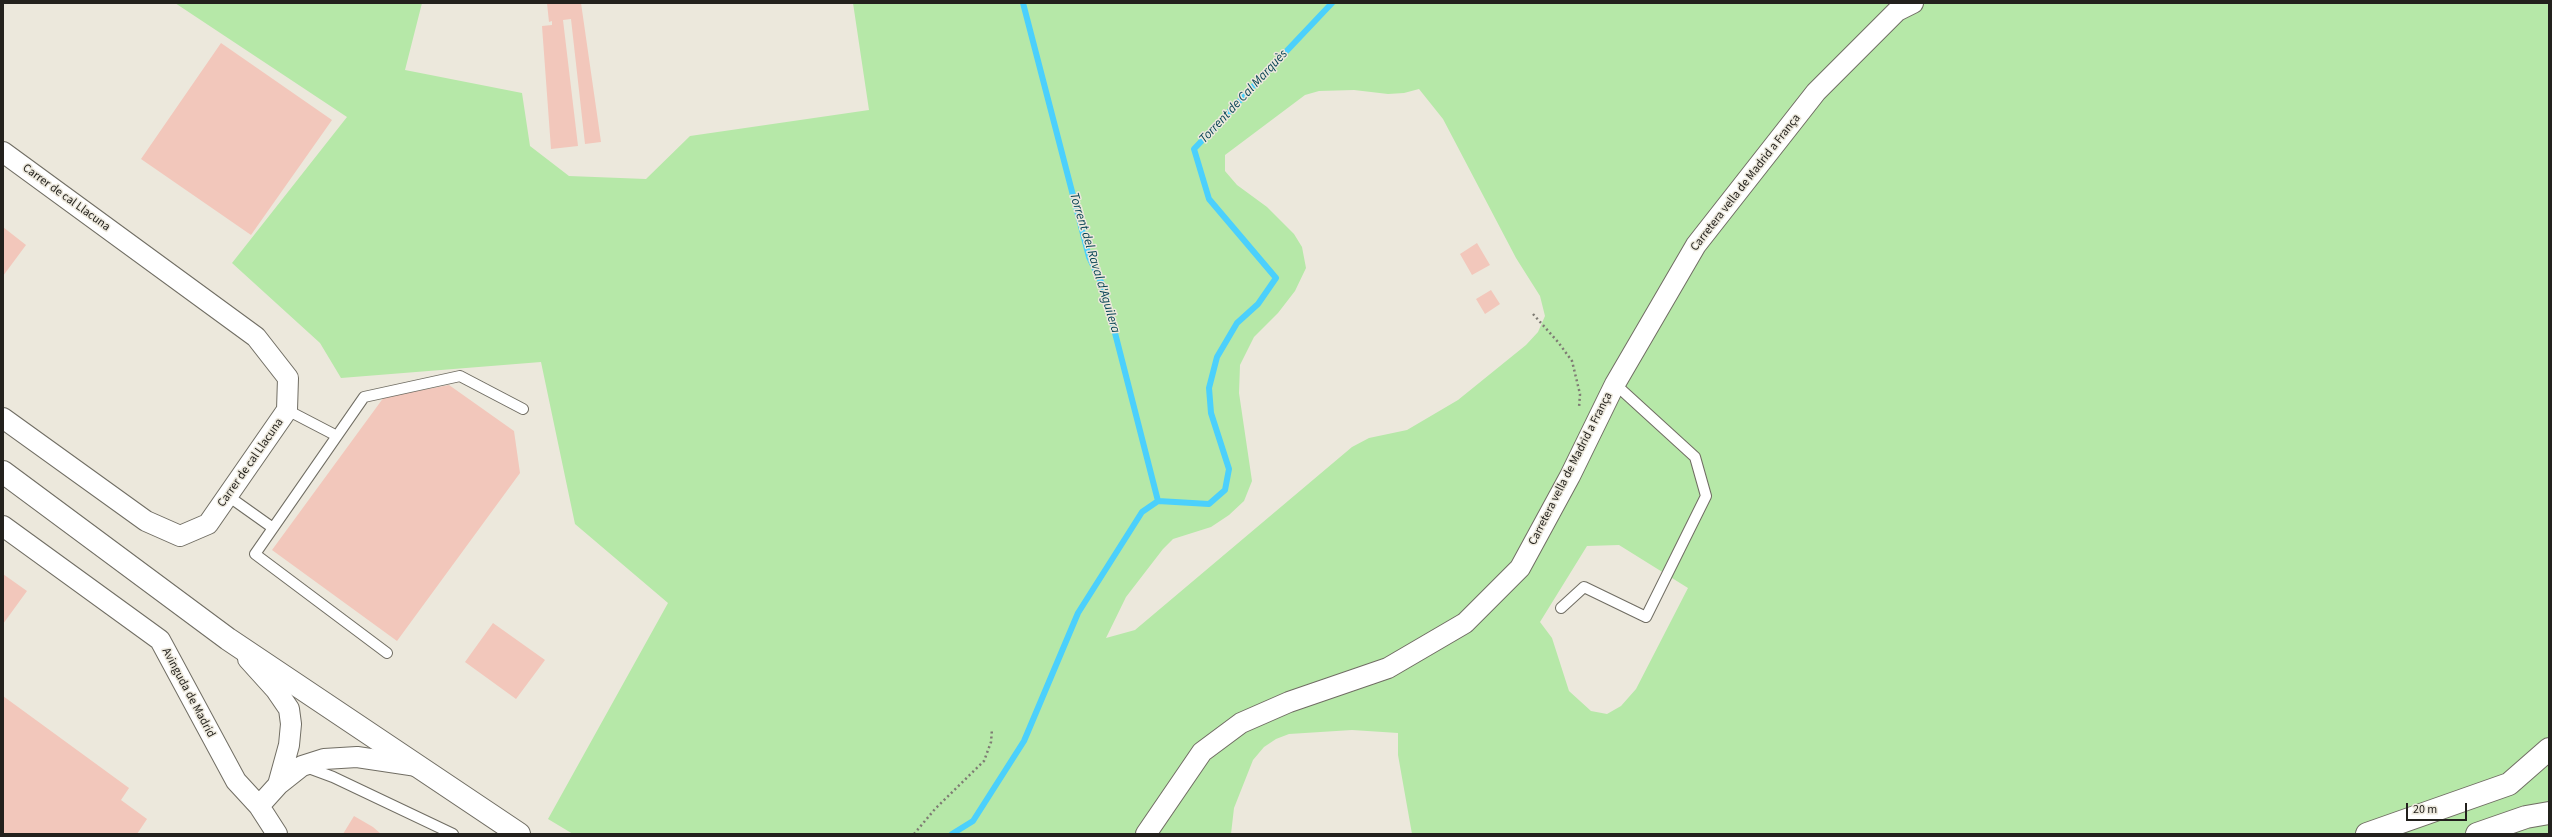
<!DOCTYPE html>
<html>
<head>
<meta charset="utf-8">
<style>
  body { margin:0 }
  #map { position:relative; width:2552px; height:837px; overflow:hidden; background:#ece8dc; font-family:"Source Sans 3",sans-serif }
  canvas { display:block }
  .frame { position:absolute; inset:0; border:4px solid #23211d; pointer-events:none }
  .scale { position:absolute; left:2406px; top:803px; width:61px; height:18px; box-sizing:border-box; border:2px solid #23211d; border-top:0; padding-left:5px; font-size:12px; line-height:14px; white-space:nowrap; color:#23211d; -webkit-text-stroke:3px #ece8dc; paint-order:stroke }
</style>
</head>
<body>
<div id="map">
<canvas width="2552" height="837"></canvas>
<div class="frame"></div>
<div class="scale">20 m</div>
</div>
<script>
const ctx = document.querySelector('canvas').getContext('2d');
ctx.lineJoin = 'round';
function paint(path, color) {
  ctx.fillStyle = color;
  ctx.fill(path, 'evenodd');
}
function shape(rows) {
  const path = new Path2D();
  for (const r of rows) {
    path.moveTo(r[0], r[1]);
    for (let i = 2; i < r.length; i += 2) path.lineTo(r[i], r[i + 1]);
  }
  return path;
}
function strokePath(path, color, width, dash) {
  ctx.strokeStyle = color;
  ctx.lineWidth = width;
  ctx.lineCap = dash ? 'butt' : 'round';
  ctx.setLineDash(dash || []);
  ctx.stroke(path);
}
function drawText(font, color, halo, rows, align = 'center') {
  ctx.font = font + ' "Source Sans 3",sans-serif';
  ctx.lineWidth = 3;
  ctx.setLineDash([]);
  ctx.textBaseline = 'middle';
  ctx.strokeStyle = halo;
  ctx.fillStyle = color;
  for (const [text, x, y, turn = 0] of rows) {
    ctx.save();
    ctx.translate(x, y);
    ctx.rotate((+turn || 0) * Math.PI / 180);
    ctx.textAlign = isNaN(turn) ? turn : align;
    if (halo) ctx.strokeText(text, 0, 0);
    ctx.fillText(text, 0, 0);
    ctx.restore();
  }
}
paint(shape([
  [175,3,422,3,405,70,522,93,530,146,569,176,646,179,690,136,869,110,853,3,2549,3,2549,834,1412,834,1398,755,1398,733,1352,730,1289,734,1276,739,1264,747,1253,760,1234,808,1231,834,573,834,548,819,668,603,575,524,541,362,341,378,320,343,232,263,347,117],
  [1419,89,1443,119,1516,258,1540,296,1545,316,1538,332,1526,345,1458,400,1407,430,1369,438,1352,447,1135,630,1106,638,1126,597,1163,549,1173,539,1211,527,1229,515,1244,501,1252,481,1239,393,1240,365,1254,337,1278,313,1295,291,1306,268,1302,247,1294,234,1267,207,1237,185,1225,171,1225,155,1305,95,1319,91,1354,90,1388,94,1404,93],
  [1619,545,1688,588,1636,689,1621,706,1607,714,1591,711,1569,691,1552,638,1540,622,1587,546]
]), '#b6e8a8');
strokePath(shape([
  [1023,3,1089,257,1103,286,1158,501],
  [1158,501,1209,504,1225,490,1229,469,1211,413,1209,388,1217,357,1237,323,1258,304,1276,278,1209,199,1194,149,1332,3],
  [952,834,973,821,1024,741,1078,613,1142,512,1158,501]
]), '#4bd0fc', 6);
paint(shape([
  [547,3,581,3,601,142,585,144,571,19,563,20,578,146,551,149,542,26,552,25,552,21,549,22],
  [221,43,332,120,251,235,141,159],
  [3,227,26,245,3,276],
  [1477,243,1490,265,1472,275,1460,254],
  [1491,290,1500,304,1485,314,1476,299],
  [449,385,514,431,520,473,397,641,272,550,384,397],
  [3,574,27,591,3,624],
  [493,623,545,660,516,699,465,662],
  [3,696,129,788,121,800,147,819,137,834,3,834],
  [354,816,373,827,381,834,343,834]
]), '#f2c7bb');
const lane = shape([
  [287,410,337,436],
  [228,496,273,528],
  [1561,608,1584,587,1646,617,1706,496,1695,457,1615,384],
  [387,653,255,554,364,397,460,376,523,409],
  [306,767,333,777,453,834]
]);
const street = shape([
  [3,152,256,337,288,378,287,410,208,524,180,536,146,521,3,418],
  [3,526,160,640,236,781,259,806,277,834],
  [248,659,276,690,289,709,291,724,289,745,278,785],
  [259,806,278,785,302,766,324,759,357,757,417,766],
  [1146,834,1202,752,1241,723,1289,702,1388,668,1465,623,1520,568,1570,476,1615,384,1696,245,1816,92,1897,11,1913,3]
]);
const secondary = shape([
  [3,472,228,639,519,834]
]);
const highway = shape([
  [2367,834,2509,784,2549,749],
  [2477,834,2526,817,2549,813]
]);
strokePath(lane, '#706d63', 12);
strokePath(street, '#706d63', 22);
strokePath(secondary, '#706d63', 24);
strokePath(highway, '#706d63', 24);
strokePath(shape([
  [1533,314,1558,342,1572,361,1580,394,1579,408],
  [914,834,935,809,984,761,991,742,992,729]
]), '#7e7b73', 2.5, [2, 3]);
strokePath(lane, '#fff', 10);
strokePath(street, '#fff', 20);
strokePath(secondary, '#fff', 22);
strokePath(highway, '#fff', 22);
drawText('12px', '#23211d', '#ece8dc', [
  ["Carretera vella de Madrid a França",1746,183,-52],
  ["Carrer de cal Llacuna",66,198,36],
  ["Carrer de cal Llacuna",251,463,-55],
  ["Carretera vella de Madrid a França",1571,469,-63],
  ["Avinguda de Madrid",188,693,62]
]);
drawText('italic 13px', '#084455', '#ece8dc', [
  ["Torrent de Cal Marquès",1244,97,-47],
  ["Torrent del Raval d'Aguilera",1094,263,73]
]);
</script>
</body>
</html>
